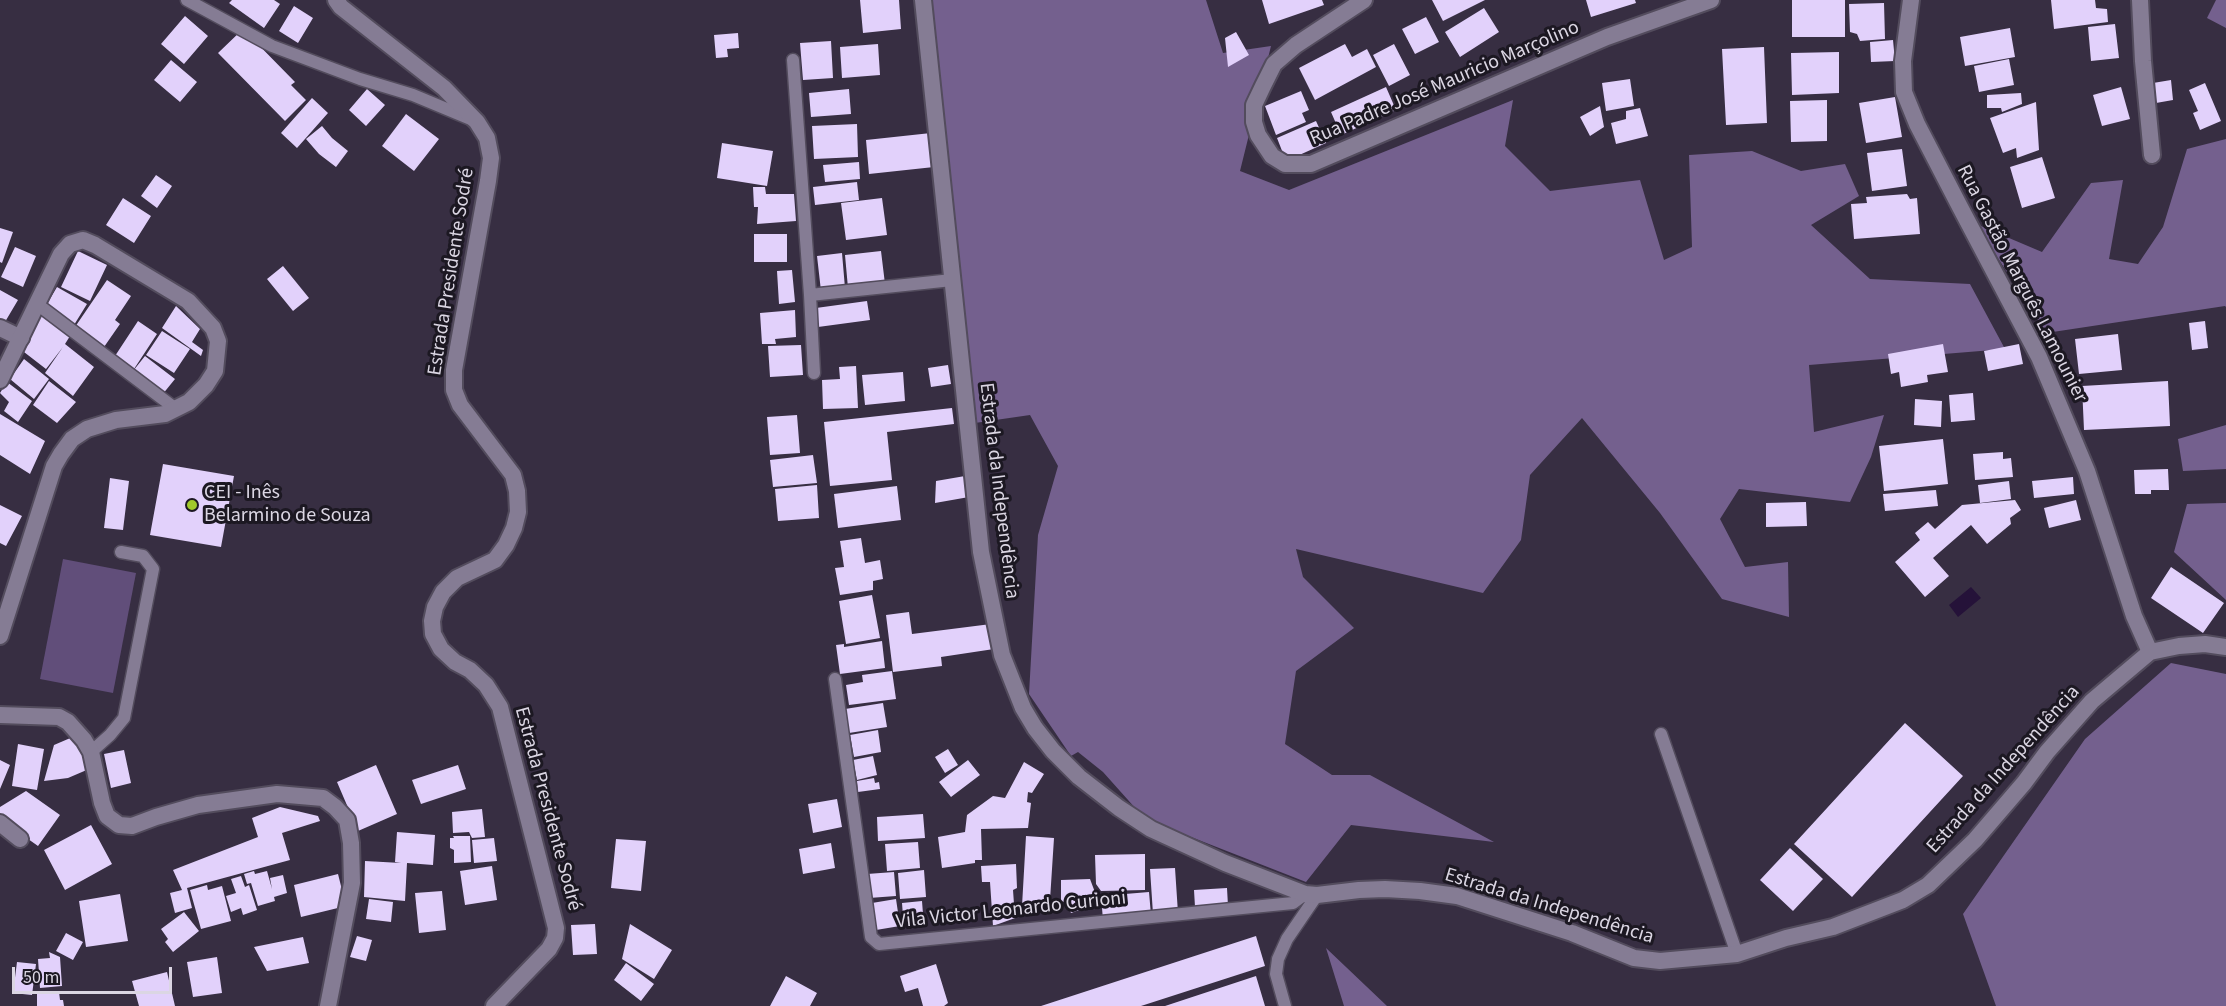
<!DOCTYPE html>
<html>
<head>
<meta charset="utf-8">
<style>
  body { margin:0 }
  #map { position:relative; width:2226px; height:1006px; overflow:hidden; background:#372e42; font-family:"Source Sans 3",sans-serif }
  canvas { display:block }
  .scale { position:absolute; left:12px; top:967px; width:160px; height:27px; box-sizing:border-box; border:3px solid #dbd6e3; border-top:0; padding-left:8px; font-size:18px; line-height:21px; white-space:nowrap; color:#dbd6e3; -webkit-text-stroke:4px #1c1822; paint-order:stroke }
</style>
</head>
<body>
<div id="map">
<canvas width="2226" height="1006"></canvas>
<div class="scale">50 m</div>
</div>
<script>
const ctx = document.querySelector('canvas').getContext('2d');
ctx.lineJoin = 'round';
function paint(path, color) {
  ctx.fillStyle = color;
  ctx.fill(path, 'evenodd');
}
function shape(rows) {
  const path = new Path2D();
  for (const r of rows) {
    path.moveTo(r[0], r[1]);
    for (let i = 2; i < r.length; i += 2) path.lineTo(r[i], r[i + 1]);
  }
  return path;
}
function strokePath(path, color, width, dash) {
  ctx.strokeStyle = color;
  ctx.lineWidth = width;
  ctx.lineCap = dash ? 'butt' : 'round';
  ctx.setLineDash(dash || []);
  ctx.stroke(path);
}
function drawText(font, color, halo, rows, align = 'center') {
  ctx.font = font + ' "Source Sans 3",sans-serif';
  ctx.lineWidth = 6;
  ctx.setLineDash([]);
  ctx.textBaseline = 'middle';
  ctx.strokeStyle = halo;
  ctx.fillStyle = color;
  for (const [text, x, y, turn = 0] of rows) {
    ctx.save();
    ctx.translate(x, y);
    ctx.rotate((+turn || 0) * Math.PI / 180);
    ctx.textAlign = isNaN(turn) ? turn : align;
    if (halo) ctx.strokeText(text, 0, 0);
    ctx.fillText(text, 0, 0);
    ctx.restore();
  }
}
paint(shape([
  [63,559,136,573,113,693,40,679]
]), '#614e7a');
paint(shape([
  [930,0,1206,0,1223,53,1271,46,1240,171,1289,190,1513,100,1505,146,1550,191,1640,180,1664,260,1692,247,1689,155,1752,151,1801,171,1845,164,1859,196,1811,225,1870,279,1970,284,2005,349,1809,365,1814,432,1884,415,1871,457,1850,502,1739,489,1720,519,1745,567,1788,562,1789,617,1722,599,1660,513,1582,418,1530,475,1521,540,1483,593,1296,549,1303,577,1354,628,1296,671,1285,744,1332,775,1370,775,1494,842,1351,825,1306,882,1145,819,1103,772,1078,752,1071,756,1029,694,1038,535,1058,466,1030,415,968,424],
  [2216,0,2226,0,2226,28,2207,18],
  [2226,139,2226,307,2225,306,2046,333,1976,224,2042,252,2091,183,2123,180,2109,259,2138,264,2163,227,2187,149],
  [2226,425,2226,469,2183,471,2178,439],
  [2226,503,2226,600,2174,552,2187,504],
  [2171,663,2226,674,2226,1006,1996,1006,1963,914,2085,739],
  [1326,948,1387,1006,1344,1006]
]), '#74608e');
paint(shape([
  [1971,587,1981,598,1958,617,1949,605]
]), '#251239');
paint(shape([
  [232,0,274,0,280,4,264,28,229,3],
  [860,0,899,0,901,29,863,33],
  [1262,0,1322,0,1324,5,1269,24],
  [1432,0,1485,0,1443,21],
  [1586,0,1635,0,1636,3,1591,17],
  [1792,0,1845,0,1845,37,1792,37],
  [2051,0,2095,0,2096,8,2107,9,2108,22,2054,29],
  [1884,3,1885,39,1860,41,1857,34,1850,32,1849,4],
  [294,6,313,18,298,43,279,31],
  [1484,8,1499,32,1460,57,1445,32],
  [185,16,208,36,184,64,161,44],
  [1426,17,1439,42,1415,54,1402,29],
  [2115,24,2119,58,2091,61,2088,27],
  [2010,28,2015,57,1965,66,1960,37],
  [243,29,295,82,291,85,306,100,285,121,218,53],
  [1236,32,1249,55,1228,67,1225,38],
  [738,33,739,48,727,49,728,57,716,58,714,35],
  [1893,40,1895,61,1871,62,1870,42],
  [831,41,833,78,803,80,800,43],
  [878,44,880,75,842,78,840,47],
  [1345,44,1352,57,1367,49,1376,67,1315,100,1299,68],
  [1394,44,1410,75,1389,86,1373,55],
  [1764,47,1767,123,1726,125,1722,49],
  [1839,52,1839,93,1792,95,1791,53],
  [2009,59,2014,85,1979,92,1974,66],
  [171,60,197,82,180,102,154,80],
  [1630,79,1634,106,1606,111,1602,83],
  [2171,80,2173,100,2156,103,2153,83],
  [2205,83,2221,121,2200,130,2193,113,2198,111,2189,90],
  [1386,87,1396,110,1341,135,1331,112],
  [2121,87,2130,119,2102,126,2093,95],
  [367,89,385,105,366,126,349,110],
  [849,89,851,114,811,117,809,93],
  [1301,91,1309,110,1302,113,1306,122,1276,135,1265,106],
  [2021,93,2022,104,2002,112,2001,108,1987,108,1987,95],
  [1895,97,1902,137,1866,143,1859,103],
  [312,98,328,113,297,148,281,133],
  [1827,100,1827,141,1791,142,1790,101],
  [2036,102,2039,150,2017,158,2016,148,2003,153,1990,118],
  [1600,106,1604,127,1590,136,1580,117],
  [1640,108,1648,136,1616,144,1611,123,1626,119,1626,111],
  [406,114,439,139,414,171,382,146],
  [1316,121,1326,143,1286,161,1277,138],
  [857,124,858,157,814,159,812,126],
  [322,126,332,138,348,151,336,167,319,154,306,139],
  [931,133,934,167,869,174,866,140],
  [722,143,773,151,767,186,717,178],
  [1902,149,1907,186,1872,191,1867,153],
  [2042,157,2055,198,2022,208,2010,167],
  [859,162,860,179,825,182,823,165],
  [156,175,172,186,157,208,141,196],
  [857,182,859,200,815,205,813,187],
  [753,187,765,187,766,194,794,194,796,221,757,224,758,207,754,207],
  [1907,194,1910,199,1917,198,1920,234,1854,239,1851,204,1867,203,1866,197],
  [123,198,151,216,134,243,106,225],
  [882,198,887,235,846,240,841,203],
  [0,228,13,232,2,263,0,262],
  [754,234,787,234,787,262,754,262],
  [15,247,36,256,23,287,1,277],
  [78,251,107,265,90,301,61,287],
  [881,251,885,284,848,288,845,255],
  [842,253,845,288,821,291,817,256],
  [283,266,309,298,293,311,267,279],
  [792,270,795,302,779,304,777,271],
  [107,280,131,296,115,320,120,324,104,347,75,327],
  [57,287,87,304,74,325,47,304],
  [0,290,18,300,2,327,0,326],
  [867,301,870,320,818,327,816,308],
  [176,306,200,329,192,342,203,350,201,356,162,328],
  [795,310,796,337,775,339,776,344,762,344,760,313],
  [41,314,70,336,65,344,94,367,73,396,45,373,63,347,46,369,24,352],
  [138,321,157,334,134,369,115,356],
  [2205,321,2208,348,2192,350,2189,323],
  [162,331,190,349,174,373,146,355],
  [2118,334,2122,370,2079,374,2075,339],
  [1943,344,1948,372,1927,375,1928,382,1901,387,1899,372,1891,374,1888,354],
  [2019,344,2023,364,1988,371,1984,351],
  [801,345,803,375,770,377,768,346],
  [145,356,175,379,162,395,133,371],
  [24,359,49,379,34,399,10,379],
  [948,365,951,384,931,387,928,368],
  [856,366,858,408,823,409,822,380,840,379,839,367],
  [903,372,905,401,865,405,862,375],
  [49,381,76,402,57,423,33,405],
  [2168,381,2170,426,2084,430,2082,386],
  [7,382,32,401,18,422,4,411,9,402,0,393],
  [1973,393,1975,420,1951,422,1949,395],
  [1915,399,1942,401,1941,427,1914,425],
  [952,408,954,424,887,432,892,480,830,486,824,422],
  [0,414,45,441,30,474,0,455],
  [797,415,800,453,770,455,767,417],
  [1943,439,1948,484,1884,491,1879,446],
  [2003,452,2003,459,2011,458,2013,477,1975,480,1973,454],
  [813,455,817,483,773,487,770,460],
  [163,464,234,476,221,547,150,535],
  [2168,469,2169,490,2151,490,2151,494,2135,494,2134,470],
  [965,476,969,497,935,503,936,481],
  [2073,477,2074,494,2034,498,2032,481],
  [110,478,129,481,123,530,104,528],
  [2009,481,2011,499,1980,503,1978,485],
  [817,485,819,518,778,521,775,489],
  [897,486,901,520,838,528,834,494],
  [1936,490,1938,506,1885,511,1883,494],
  [2015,500,2021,510,2010,518,2011,524,1987,544,1971,525,1933,558,1949,576,1925,597,1895,562,1920,540,1915,533,1928,522,1935,529,1962,505],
  [2076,500,2081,520,2049,528,2044,508],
  [1806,502,1807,526,1766,527,1766,503],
  [0,505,22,516,6,546,0,543],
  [861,538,865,563,880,560,883,579,873,581,873,590,840,595,835,568,844,567,840,541],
  [2171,567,2224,603,2203,633,2151,598],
  [872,595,880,638,846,644,839,601],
  [909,612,912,634,991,624,994,649,941,657,942,666,893,672,886,615],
  [882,641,885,668,840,674,836,645,844,644,844,647],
  [892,671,896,699,849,705,846,685,863,682,862,675],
  [883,703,887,727,849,733,845,709],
  [1905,723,1963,776,1852,897,1794,844],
  [878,730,881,752,854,757,850,735],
  [75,736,89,769,68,778,44,781,54,745],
  [18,744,44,749,37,790,12,786],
  [948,749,958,765,945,773,935,757],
  [124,750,131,783,111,788,104,754],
  [873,756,877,775,857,780,853,760],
  [0,760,10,765,0,789],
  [968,760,980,775,951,797,939,782],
  [1024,762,1044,774,1032,793,1028,792,1027,802,1031,803,1028,828,981,829,982,860,975,860,975,863,942,868,938,837,965,832,967,815,993,796,1005,798],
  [376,765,397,814,358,831,337,782],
  [458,765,466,789,421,804,412,780],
  [874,778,875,783,879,782,880,789,858,792,857,781],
  [26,791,60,815,38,846,4,822,0,815,0,807],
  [837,799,842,827,813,833,808,804],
  [280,807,318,816,320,821,282,833,290,860,187,888,192,908,175,913,170,893,182,890,173,870,258,837,252,818],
  [482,809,485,837,472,838,469,832,453,833,452,812],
  [923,814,925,838,878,841,877,817],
  [91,825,112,864,65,890,44,850],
  [397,832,435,835,433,865,407,863,405,901,364,897,365,861,401,863,395,862],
  [453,836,470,836,471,862,454,863,454,850,450,848,450,838,454,838],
  [1026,836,1054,838,1050,900,1022,906],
  [494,838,497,861,474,863,472,840],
  [616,839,646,841,641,891,611,888],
  [918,842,920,868,887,871,885,844],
  [831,843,835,868,803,874,799,849],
  [1790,848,1823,879,1793,911,1760,880],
  [1145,854,1145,890,1101,891,1096,884,1095,855],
  [1016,864,1017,888,1013,890,1015,918,993,926,990,882,982,882,981,866],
  [492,866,497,900,465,905,460,871],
  [1175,868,1178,913,1153,914,1150,869],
  [924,870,926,897,900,899,898,873],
  [254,871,255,874,267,871,272,889,270,878,283,875,287,893,274,897,275,901,258,906,251,883,247,884,244,874],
  [894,872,896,896,869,898,867,874],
  [338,874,346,906,301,917,294,885],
  [241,876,245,887,249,885,257,910,243,915,241,908,231,912,226,896,236,893,231,879],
  [1090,879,1096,895,1090,897,1093,905,1071,913,1067,903,1061,901,1061,880],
  [207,885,208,890,222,886,231,921,201,929,190,890],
  [1227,888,1228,906,1195,907,1194,890],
  [442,891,446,930,419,933,415,893],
  [1149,892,1151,915,1103,920,1101,896],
  [120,894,128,941,86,947,79,901],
  [369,899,393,902,391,922,366,919],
  [896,899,900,926,876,930,872,903],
  [922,901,923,914,903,916,902,903],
  [184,912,199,931,173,952,165,942,168,939,161,929],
  [595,924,597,954,573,955,571,925],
  [630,924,672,950,654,979,622,959],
  [66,933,83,942,73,960,56,951],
  [357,936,372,940,366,961,350,957],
  [1256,936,1265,966,1141,1006,1041,1006],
  [303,937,309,963,267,971,254,947],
  [49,952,60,957,62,986,40,988,38,959,50,958],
  [217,957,222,993,193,997,187,962],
  [17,962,36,964,32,995,13,993],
  [626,963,654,984,641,1001,614,980],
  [936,964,948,1003,944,1006,923,1006,918,988,905,992,900,976],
  [167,972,175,1006,139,1006,132,981],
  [786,976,817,993,810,1006,770,1006],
  [1256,976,1265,1006,1165,1006],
  [59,992,60,1000,63,1000,64,1006,37,1006,37,993]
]), '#e2d1fb');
const service = shape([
  [187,0,272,46,360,79,413,95,473,120],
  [793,60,810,295,952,280],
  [810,295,814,373],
  [37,304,176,409],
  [835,679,871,937,879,944,1293,903,1305,894],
  [1661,734,1737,954],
  [91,752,110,735,124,718,153,569,143,556,121,552],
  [1285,1006,1276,974,1278,959,1287,939,1317,895]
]);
const minor = shape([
  [336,0,341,7,444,88,477,122,487,138,491,158,488,181,454,370,454,390,460,405,513,475,517,491,518,512,514,528,506,545,495,560,457,578,443,592,435,607,432,621,433,634,441,649,455,662,470,670,486,685,500,707,556,928,555,938,549,949,494,1006],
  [1364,0,1296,45,1274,64,1263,86,1254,105,1254,122,1258,135,1272,156,1285,164,1311,164,1607,37,1711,0],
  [1911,0,1903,61,1904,92,1917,124,1960,207,2039,357,2087,471,2134,616,2150,652],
  [2140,0,2143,61,2152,155],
  [0,328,21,338],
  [0,823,20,839]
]);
const tertiary = shape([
  [923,0,981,552,1002,655,1023,708,1035,728,1053,751,1079,777,1119,808,1151,829,1225,863,1305,894,1317,895,1359,890,1385,889,1420,891,1457,896,1572,933,1634,958,1660,961,1737,954,1786,938,1833,927,1903,900,1928,885,1975,840,2024,783,2047,752,2092,701,2150,652,2179,646,2205,644,2226,647],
  [0,380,61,254,70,244,83,240,95,245,188,301,213,328,218,341,215,371,206,385,189,402,165,414,116,420,87,429,72,439,61,454,54,466,0,636],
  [0,715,59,717,68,722,84,740,91,752,102,803,107,816,119,825,132,826,156,817,198,805,277,794,323,798,335,807,347,820,351,843,352,883,328,1006]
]);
strokePath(service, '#534c5d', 15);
strokePath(minor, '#534c5d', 20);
strokePath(tertiary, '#534c5d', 20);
strokePath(service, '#857c94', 12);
strokePath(minor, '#857c94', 16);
strokePath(tertiary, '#857c94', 16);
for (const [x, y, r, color] of [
  [192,505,6,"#a1c92a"]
]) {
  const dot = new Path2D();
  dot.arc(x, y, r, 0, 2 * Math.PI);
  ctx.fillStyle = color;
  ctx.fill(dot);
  strokePath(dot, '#1c1822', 2);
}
drawText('20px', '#dbd6e3', '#1c1822', [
  ["Rua Padre José Mauricio Marçolino",1445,84,-23],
  ["Estrada Presidente Sodré",452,272,-81],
  ["Rua Gastão Marguês Lamounier",2021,284,63],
  ["Estrada da Independência",998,491,83],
  ["Estrada da Independência",2004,770,-48],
  ["Estrada Presidente Sodré",547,809,75],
  ["Estrada da Independência",1549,907,17],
  ["Vila Victor Leonardo Curioni",1011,911,-6]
]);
drawText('20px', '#dbd6e3', '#1c1822', [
  ["CEI - Inês",204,494],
  ["Belarmino de Souza",204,517]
], 'left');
</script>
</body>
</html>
